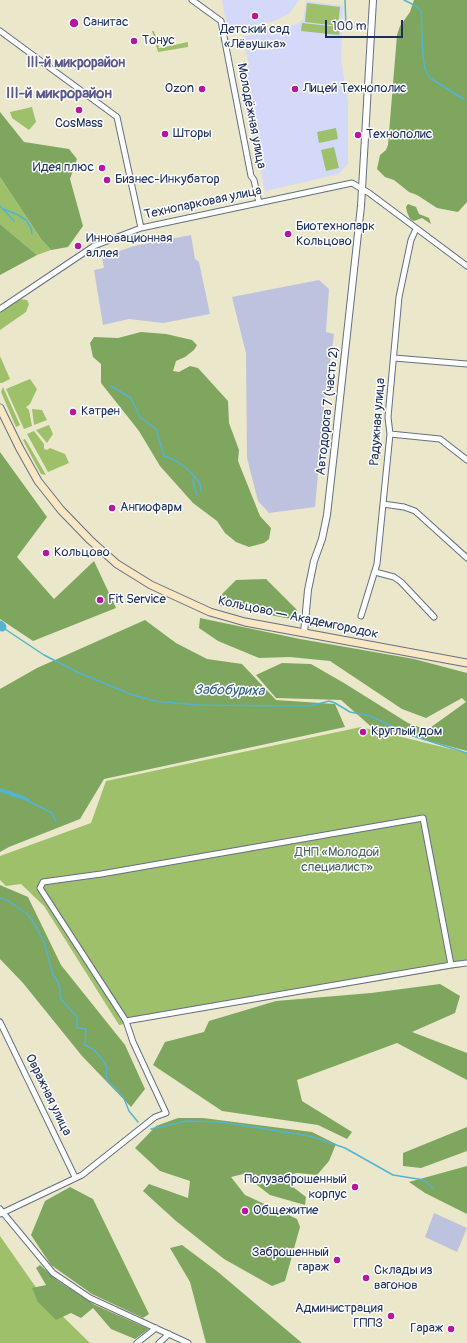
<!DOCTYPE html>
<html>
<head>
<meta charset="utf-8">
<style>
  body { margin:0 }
  #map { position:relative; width:467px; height:1343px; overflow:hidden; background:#ebe7ca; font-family:Pangolin,sans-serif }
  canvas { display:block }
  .scale { position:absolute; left:325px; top:20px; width:78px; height:18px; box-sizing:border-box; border:2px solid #1b2f5e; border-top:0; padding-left:5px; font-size:12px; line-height:14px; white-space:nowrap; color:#1b2f5e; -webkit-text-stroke:3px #fff; paint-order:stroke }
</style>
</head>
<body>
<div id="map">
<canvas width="467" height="1343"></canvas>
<div class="scale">100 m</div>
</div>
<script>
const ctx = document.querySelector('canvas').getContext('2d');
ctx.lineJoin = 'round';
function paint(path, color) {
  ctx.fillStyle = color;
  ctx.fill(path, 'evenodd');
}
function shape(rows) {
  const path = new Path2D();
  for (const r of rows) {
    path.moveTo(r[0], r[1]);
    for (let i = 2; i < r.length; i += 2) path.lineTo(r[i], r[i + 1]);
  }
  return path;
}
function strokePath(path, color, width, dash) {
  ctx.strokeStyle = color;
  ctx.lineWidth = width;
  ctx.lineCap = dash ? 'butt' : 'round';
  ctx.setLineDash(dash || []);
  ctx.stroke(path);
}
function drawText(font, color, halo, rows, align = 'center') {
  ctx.font = font + ' Pangolin,sans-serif';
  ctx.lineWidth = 3;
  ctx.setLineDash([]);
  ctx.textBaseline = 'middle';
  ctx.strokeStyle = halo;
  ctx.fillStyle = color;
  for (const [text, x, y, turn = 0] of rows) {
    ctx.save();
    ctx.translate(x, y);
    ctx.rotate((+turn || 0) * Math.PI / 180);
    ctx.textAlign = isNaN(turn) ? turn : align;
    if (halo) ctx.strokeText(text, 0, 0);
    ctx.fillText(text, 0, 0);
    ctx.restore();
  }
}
paint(shape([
  [222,0,299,0,290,13,277,20,232,33,225,17],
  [306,1,343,6,341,60,348,101,348,163,339,174,265,191,239,67,249,65,242,37,297,24,303,20]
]), '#d4d8f9');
paint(shape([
  [191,235,195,259,199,262,210,314,163,323,129,319,103,325,94,270,104,268,102,257,134,246],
  [319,280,329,289,326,332,334,334,324,408,315,507,269,513,258,501,247,458,246,353,232,297],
  [434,1213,467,1228,457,1252,425,1237]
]), '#bdc3de');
paint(shape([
  [307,3,340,7,338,26,305,22],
  [302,23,340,27,339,35,301,31],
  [152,31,154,31,159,48,188,42,188,47,158,52],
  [32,107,36,122,29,130,12,118,10,112],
  [336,128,338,139,319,143,317,132],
  [334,147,339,168,326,171,321,150],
  [0,177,41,239,51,250,37,255,0,224],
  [20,299,27,300,29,304,26,312,0,330,0,313],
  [0,356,10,379,2,383,0,383],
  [30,379,37,389,30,404,26,407,29,410,32,426,24,429,6,389],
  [3,387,20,425,16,427,1,392],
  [32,409,42,410,47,420,34,425],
  [49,425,53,434,47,443,36,430],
  [34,431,44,444,44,449,47,450,50,448,65,454,69,463,48,472,27,434],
  [25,439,31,449,46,475,41,474,35,463,23,440],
  [361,727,467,753,467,966,119,1025,44,906,21,884,6,886,0,880,0,856,91,823,106,781],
  [0,1236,42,1296,90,1343,0,1343]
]), '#9ec06a');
paint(shape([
  [414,0,467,0,467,202,458,212,437,208,417,195,409,192,394,180,385,177,377,169,380,155,386,150,388,145,397,35,400,26,410,12],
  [0,112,24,142,69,149,77,159,70,179,83,226,68,247,51,250,41,239,0,177],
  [408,204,416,207,419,214,429,218,431,224,422,218,414,221,410,219,407,212,406,207],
  [0,224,37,255,0,275],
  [141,332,166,334,192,340,197,345,194,350,185,357,176,361,173,371,179,372,190,366,198,368,228,401,229,423,239,450,238,461,260,516,271,528,269,539,264,543,249,547,236,542,225,533,217,521,193,503,160,466,139,431,101,383,101,364,93,357,90,343,94,337,118,338],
  [0,452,47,517,17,557,54,599,94,561,116,608,33,641,0,619],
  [266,579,297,610,297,620,220,606,222,594,236,580],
  [200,618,300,639,414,659,467,673,467,751,429,741,401,732,376,731,341,700,276,698,256,675,282,663,311,664,344,683,408,723,427,730,466,702,462,698,426,718,402,709,330,661,290,657,259,658,218,641,199,628],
  [145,620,176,643,207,659,242,664,276,700,335,704,345,727,104,779,80,819,9,847,0,852,0,689,37,668],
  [0,885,28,897,61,965,125,1045,145,1089,131,1107,82,1056,23,983,0,959],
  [440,984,460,996,455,1013,412,1032,467,1053,467,1080,397,1043,297,1080,302,1101,352,1132,347,1139,318,1125,222,1111,153,1065,165,1042,204,1032,209,1021,276,1001,371,993],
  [178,1118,203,1118,312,1132,336,1144,329,1161,317,1175,297,1173,280,1177,306,1197,305,1205,270,1195,243,1174,231,1177,245,1195,297,1219,300,1227,285,1281,272,1286,224,1259,176,1221,143,1191,149,1184,188,1198,190,1181,160,1171,135,1148,156,1126],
  [467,1127,467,1151,421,1168,403,1166,403,1153],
  [467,1166,467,1214,425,1193,409,1182],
  [70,1187,93,1199,149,1314,143,1318,92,1294,51,1265,31,1235,45,1201],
  [182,1245,218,1272,302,1343,206,1343,190,1282,170,1248],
  [40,1265,58,1281,95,1305,149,1329,135,1339,111,1329,93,1308,81,1318,71,1313,56,1320,38,1302,32,1288,46,1285,36,1268]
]), '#7ea65e');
paint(shape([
  [0,788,24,796,29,799,30,802,0,792]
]), '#53b4d1');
strokePath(shape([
  [345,0,346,27],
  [404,0,416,6,421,11,423,58,425,69,430,78,465,100],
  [0,206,14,221],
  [4,209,18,215,26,220,31,228,32,234],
  [111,386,131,398,140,417,156,429,164,456,178,462,192,473,200,484,201,491],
  [194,476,193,482,197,495],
  [0,629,2,627,44,655,77,672,130,694,154,701,197,705,296,706,310,706,329,701,335,703,350,712,370,716,413,736,467,753],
  [28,801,52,813,56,822],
  [0,898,7,900,27,914,34,923,44,942,53,975,57,980,60,988,60,998,77,1017,77,1028,86,1029,85,1045,93,1049,101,1058,107,1067,106,1079,123,1096,129,1111,138,1122],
  [151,1129,187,1121,221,1122,310,1136,345,1148,393,1175,424,1180,433,1188]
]), '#53b4d1', 1.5);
strokePath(shape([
  [0,625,2,627]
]), '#53b4d1', 9);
const minor = shape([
  [192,0,221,21,251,176,254,180,259,203],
  [0,31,117,117,141,228],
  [0,309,94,246,141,228,352,183,369,193,467,266],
  [394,358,467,364],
  [390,434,440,439,467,460],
  [383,504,404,507,415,511,467,558],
  [375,572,394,577,401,582,434,617],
  [361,616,377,564,390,434,388,417,399,297,411,240,416,229],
  [126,1021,451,965],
  [0,1022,75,1177],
  [0,1209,53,1273,90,1298,188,1343],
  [0,1214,82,1175,155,1117,166,1113,133,1042,126,1021,40,888,43,882,101,874,423,818,451,965,467,963],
  [137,1343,156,1328],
  [159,1343,169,1334]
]);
const tertiary = shape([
  [304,633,308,590,314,561,322,539,327,515,335,444,361,206,373,0]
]);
const secondary = shape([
  [0,408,19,447,38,481,61,510,90,540,117,564,151,585,210,612,245,622,467,663]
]);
strokePath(minor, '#646f84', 7);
strokePath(tertiary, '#646f84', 8);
strokePath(secondary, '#646f84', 9);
strokePath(minor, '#fff', 5);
strokePath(tertiary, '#fff', 6);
strokePath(secondary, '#f8e7c3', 7);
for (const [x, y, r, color] of [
  [255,16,4,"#b5179e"],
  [74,23,5,"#b5179e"],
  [134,41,4,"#b5179e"],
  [202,89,4,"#b5179e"],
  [295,89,4,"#b5179e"],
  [79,110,4,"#b5179e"],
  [165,134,4,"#b5179e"],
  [358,135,4,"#b5179e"],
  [102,168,4,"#b5179e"],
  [107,180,4,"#b5179e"],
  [288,234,4,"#b5179e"],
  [78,246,4,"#b5179e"],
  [73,412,4,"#b5179e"],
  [112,508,4,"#b5179e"],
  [46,553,4,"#b5179e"],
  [100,600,4,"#b5179e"],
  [363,732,4,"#b5179e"],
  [355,1187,4,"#b5179e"],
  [245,1211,4,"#b5179e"],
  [337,1260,4,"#b5179e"],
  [366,1278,4,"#b5179e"],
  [391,1316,4,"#b5179e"],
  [451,1329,4,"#b5179e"]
]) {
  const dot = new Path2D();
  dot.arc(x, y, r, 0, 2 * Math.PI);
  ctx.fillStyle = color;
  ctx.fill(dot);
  strokePath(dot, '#fff', 1.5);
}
drawText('13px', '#1b2f5e', '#fff', [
  ["Санитас",83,23],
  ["Детский сад",255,30,"center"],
  ["«Лёвушка»",255,45,"center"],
  ["Тонус",142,41],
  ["Ozon",194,89,"right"],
  ["Лицей Технополис",303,89],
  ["CosMass",79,124,"center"],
  ["Шторы",173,134],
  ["Технополис",366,135],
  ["Идея плюс",94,168,"right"],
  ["Бизнес-Инкубатор",115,180],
  ["Биотехнопарк",296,227],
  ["Кольцово",296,242],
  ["Инновационная",86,239],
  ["аллея",86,254],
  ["Катрен",81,412],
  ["Ангиофарм",120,508],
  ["Кольцово",54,553],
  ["Fit Service",108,600],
  ["Круглый дом",371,732],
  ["Полузаброшенный",347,1180,"right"],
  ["корпус",347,1195,"right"],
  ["Общежитие",253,1211],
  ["Заброшенный",329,1253,"right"],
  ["гараж",329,1268,"right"],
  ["Склады из",374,1271],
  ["вагонов",374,1286],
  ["Администрация",383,1309,"right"],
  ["ГППЗ",383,1324,"right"],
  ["Гараж",443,1329,"right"]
], 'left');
drawText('13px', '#1b2f5e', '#fff', [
  ["Молодёжная улица",251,116,79],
  ["Технопарковая улица",203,203,-12],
  ["Автодорога 7 (часть 2)",328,411,-84],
  ["Радужная улица",378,422,-86],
  ["Кольцово — Академгородок",298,618,12],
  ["Овражная улица",48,1095,64]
]);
drawText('13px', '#496262', '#fff', [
  ["ДНП «Молодой",337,853],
  ["специалист»",337,868]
]);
drawText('bold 14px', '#5a598a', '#fff', [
  ["III-й микрорайон",76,63]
]);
drawText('italic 14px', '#2f5e86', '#fff', [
  ["Забобуриха",229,691,1]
]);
drawText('bold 15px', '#5a598a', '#fff', [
  ["III-й микрорайон",59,94]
]);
</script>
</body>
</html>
